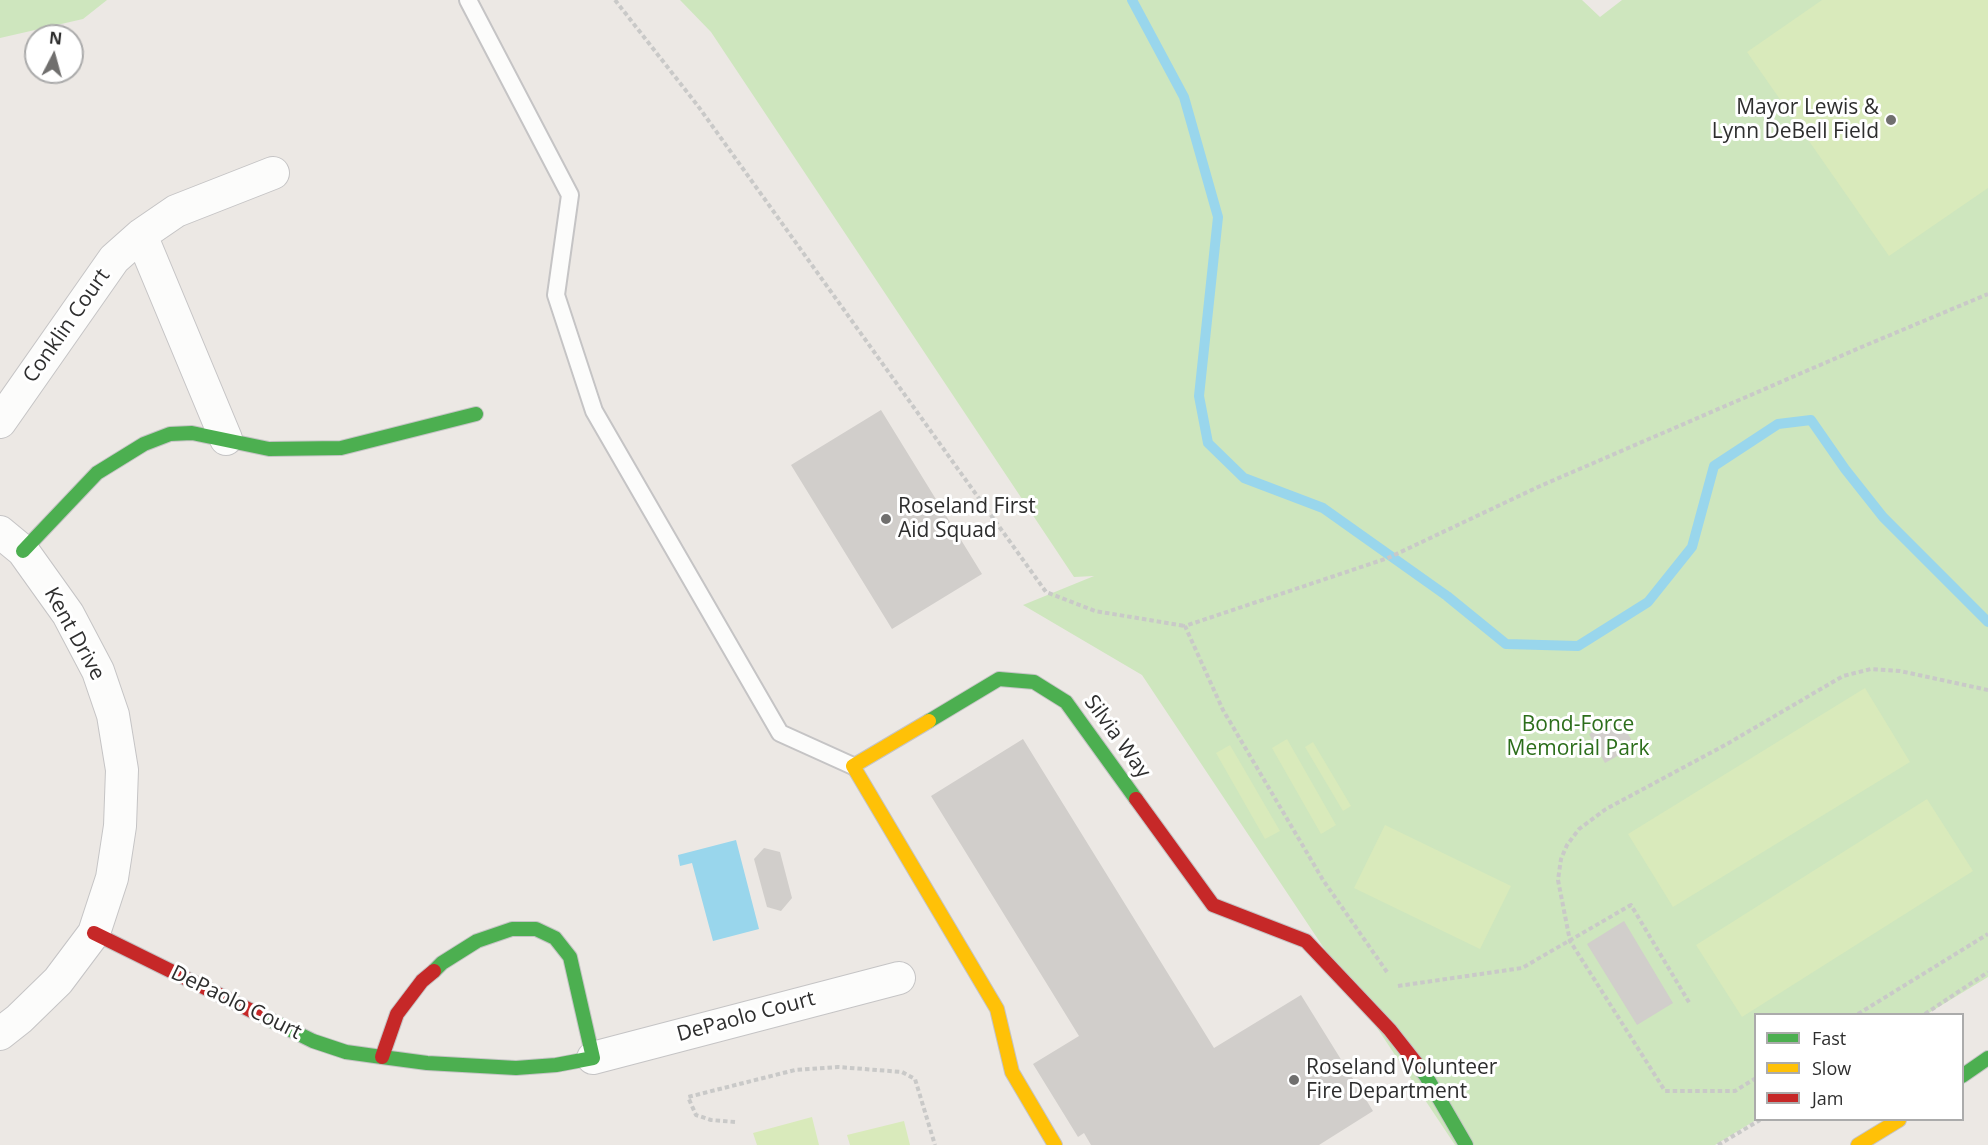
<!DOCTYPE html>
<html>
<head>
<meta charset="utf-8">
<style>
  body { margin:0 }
  #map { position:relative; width:1988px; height:1145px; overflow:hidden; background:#ece8e4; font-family:"Open Sans",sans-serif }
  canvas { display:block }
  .legend { position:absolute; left:1754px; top:1013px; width:210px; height:108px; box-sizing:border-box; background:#fff; border:2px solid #ababab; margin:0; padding:8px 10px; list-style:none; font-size:18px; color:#2e2e2e }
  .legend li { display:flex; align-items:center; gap:12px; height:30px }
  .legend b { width:30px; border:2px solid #ababab }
  .north { position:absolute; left:24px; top:24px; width:60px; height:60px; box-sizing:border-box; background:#fff; border:2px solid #ababab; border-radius:50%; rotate:6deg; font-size:16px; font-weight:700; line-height:24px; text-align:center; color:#2e2e2e }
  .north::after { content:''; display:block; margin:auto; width:21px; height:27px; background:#706f6e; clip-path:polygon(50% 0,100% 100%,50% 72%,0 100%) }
</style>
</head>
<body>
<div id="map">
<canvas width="1988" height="1145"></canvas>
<ul class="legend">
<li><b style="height:8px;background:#4caf50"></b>Fast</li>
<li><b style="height:8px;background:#ffc107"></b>Slow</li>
<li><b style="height:8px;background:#c62828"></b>Jam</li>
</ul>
<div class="north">N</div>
</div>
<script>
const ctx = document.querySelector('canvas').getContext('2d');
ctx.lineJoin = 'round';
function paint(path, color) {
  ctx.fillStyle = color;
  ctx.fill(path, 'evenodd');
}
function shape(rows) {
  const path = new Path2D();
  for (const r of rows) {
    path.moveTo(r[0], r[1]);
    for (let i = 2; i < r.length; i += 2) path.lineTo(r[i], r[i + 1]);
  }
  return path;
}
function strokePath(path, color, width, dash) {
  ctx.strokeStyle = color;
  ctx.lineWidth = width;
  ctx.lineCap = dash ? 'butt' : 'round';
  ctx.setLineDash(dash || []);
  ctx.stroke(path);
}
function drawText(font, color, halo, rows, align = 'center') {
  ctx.font = font + ' "Open Sans",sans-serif';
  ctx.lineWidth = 6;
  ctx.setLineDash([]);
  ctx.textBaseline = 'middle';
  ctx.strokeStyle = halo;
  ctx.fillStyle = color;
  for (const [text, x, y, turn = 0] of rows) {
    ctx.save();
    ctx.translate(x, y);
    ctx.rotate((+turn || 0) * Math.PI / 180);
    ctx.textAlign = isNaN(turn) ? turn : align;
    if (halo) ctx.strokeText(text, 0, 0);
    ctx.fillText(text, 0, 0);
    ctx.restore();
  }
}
paint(shape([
  [0,0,107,0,83,19,0,38],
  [680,0,1582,0,1600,17,1622,0,1988,0,1988,977,1927,1014,1756,1014,1756,1120,1715,1145,1455,1145,1142,675,1023,605,1094,576,1074,577,711,32]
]), '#cee6be');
paint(shape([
  [1822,0,1988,0,1988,188,1889,256,1747,52],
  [1865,688,1910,762,1673,907,1628,834],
  [1287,739,1336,825,1321,834,1272,748],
  [1313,742,1351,806,1343,811,1305,747],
  [1230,745,1280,831,1265,839,1216,753],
  [1927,799,1973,871,1742,1017,1696,945],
  [1385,825,1511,886,1480,949,1354,888],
  [812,1117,819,1145,757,1145,753,1133],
  [904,1121,910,1145,850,1145,847,1135]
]), '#d9eabb');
paint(shape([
  [736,840,759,929,713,941,692,863,680,866,678,855]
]), '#99d6ec');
strokePath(shape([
  [1132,0,1184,97,1218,217,1199,396,1208,443,1244,478,1323,508,1447,596,1506,644,1578,646,1648,602,1692,547,1714,466,1778,424,1811,420,1845,469,1883,517,1988,622]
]), '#99d6ec', 10);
paint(shape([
  [881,410,982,574,892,629,791,465],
  [1618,717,1635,746,1605,763,1589,734],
  [1023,739,1214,1048,1301,995,1373,1111,1319,1145,1091,1145,1084,1133,1078,1137,1033,1064,1079,1036,931,796],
  [764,848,780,852,792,898,781,911,767,907,754,859],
  [1624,921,1673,1003,1637,1025,1587,944]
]), '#d1cecb');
const lane = shape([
  [468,0,570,195,556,295,594,411,780,733,853,766]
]);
const street = shape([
  [141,235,226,439],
  [0,422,114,259,141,235,176,211,273,173],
  [0,532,23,551,68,614,98,671,113,715,122,770,120,826,112,878,94,933,58,981,19,1019,0,1034],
  [593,1058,899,978]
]);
const fast = shape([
  [23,551,97,473,144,444,170,434,192,433,269,449,341,448,476,414],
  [929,721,999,679,1034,682,1066,702,1136,799],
  [256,1013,313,1041,346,1052,382,1057,427,1063,516,1068,556,1065,593,1058,570,957,555,938,536,929,512,929,477,941,442,963,434,971],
  [1416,1063,1426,1076,1466,1145],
  [1962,1076,1988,1058]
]);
const slow = shape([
  [929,721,853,766,997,1009,1012,1072,1055,1145],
  [1858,1145,1899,1120]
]);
const jam = shape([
  [1136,799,1213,905,1306,941,1390,1030,1416,1063],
  [94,933,256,1013],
  [382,1057,397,1014,422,981,434,971]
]);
strokePath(lane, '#c5c4c5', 20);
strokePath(street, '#c5c4c5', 34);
strokePath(fast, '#c5c4c5', 16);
strokePath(slow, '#c5c4c5', 16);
strokePath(jam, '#c5c4c5', 16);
strokePath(shape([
  [615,0,698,106,1046,592,1095,611,1185,626],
  [1387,972,1323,880,1223,710,1185,626,1388,558,1538,487,1864,346,1988,294],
  [1398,986,1522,968,1631,905,1690,1004],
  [1858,1014,1988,934],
  [1925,1014,1988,972],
  [1756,1078,1735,1091,1665,1091,1570,941,1558,880,1561,859,1567,845,1579,829,1606,809,1727,744,1843,676,1871,669,1900,671,1988,690],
  [735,1122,711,1120,696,1115,688,1097,795,1070,838,1067,902,1072,915,1079,935,1145],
  [1718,1145,1760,1120]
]), '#c9c9c8', 4, [4.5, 3]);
strokePath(lane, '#fcfcfb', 16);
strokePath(street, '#fcfcfb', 32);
strokePath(fast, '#4caf50', 14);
strokePath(slow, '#ffc107', 14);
strokePath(jam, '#c62828', 14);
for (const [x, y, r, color] of [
  [1891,120,6,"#706f6e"],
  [886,519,6,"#706f6e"],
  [1294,1080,6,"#706f6e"]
]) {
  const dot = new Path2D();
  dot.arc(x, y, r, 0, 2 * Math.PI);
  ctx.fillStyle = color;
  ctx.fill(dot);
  strokePath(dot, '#fff', 2);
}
drawText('21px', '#2e2e2e', '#fff', [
  ["Mayor Lewis &",1879,108,"right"],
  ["Lynn DeBell Field",1879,132,"right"],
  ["Roseland First",898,507],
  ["Aid Squad",898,531],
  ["Roseland Volunteer",1306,1068],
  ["Fire Department",1306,1092]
], 'left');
drawText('21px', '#2e2e2e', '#fff', [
  ["Conklin Court",67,326,-55],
  ["Kent Drive",74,634,61],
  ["Silvia Way",1117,737,54],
  ["DePaolo Court",236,1003,26],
  ["DePaolo Court",746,1017,-15]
]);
drawText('21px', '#2c6e1b', '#fff', [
  ["Bond-Force",1578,725],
  ["Memorial Park",1578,749]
]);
</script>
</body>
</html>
